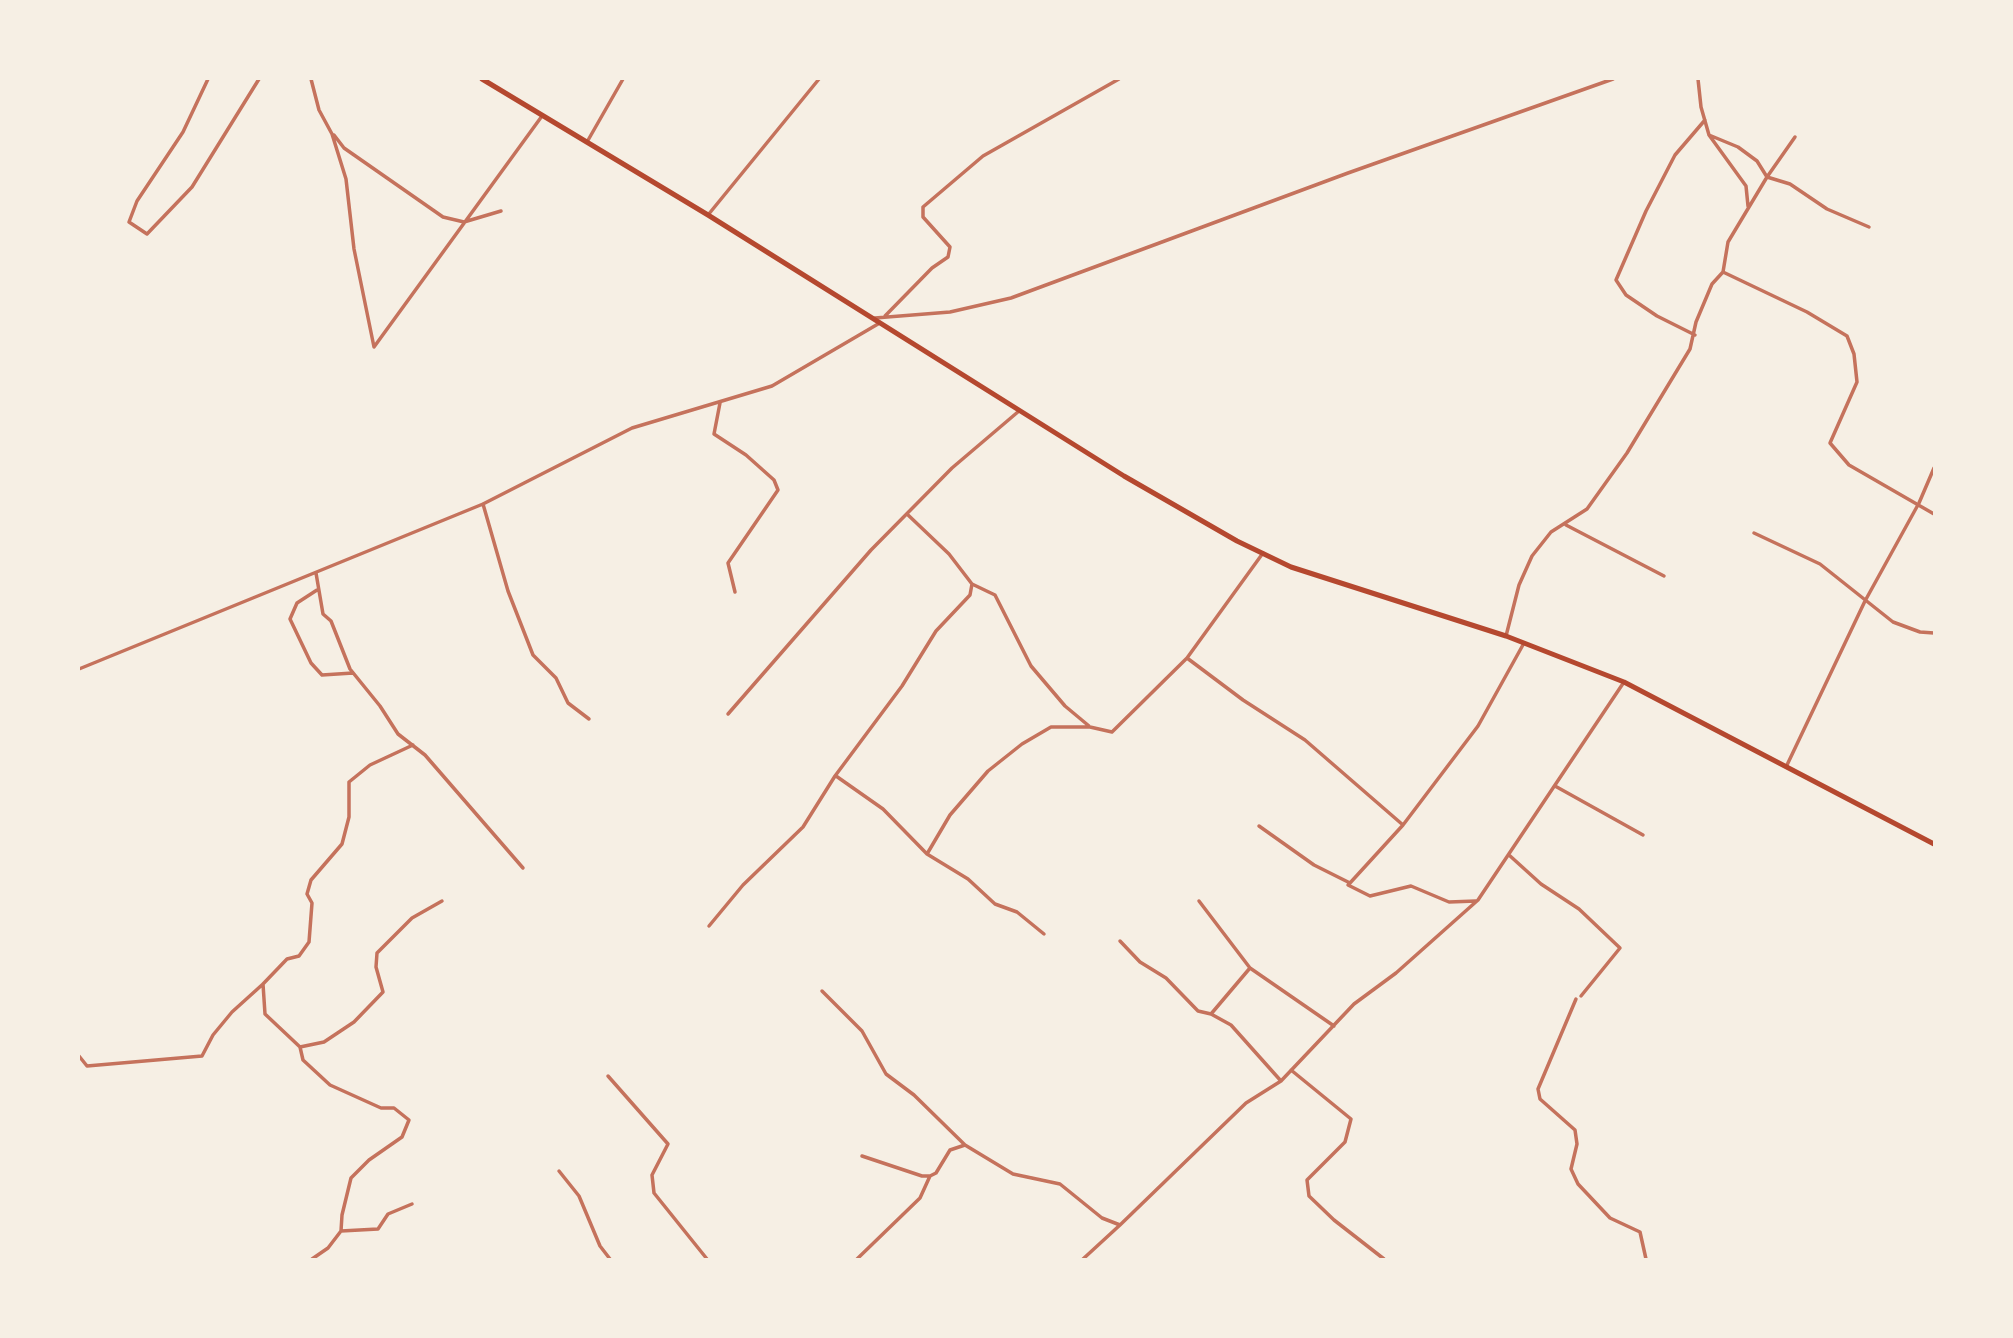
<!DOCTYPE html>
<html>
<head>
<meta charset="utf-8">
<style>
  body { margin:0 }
  #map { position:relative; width:2013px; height:1338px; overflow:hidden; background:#f6efe4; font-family:"Crimson Pro",serif }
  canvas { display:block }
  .frame { position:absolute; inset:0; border:80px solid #f6efe4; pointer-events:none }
</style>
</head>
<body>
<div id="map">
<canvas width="2013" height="1338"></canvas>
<div class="frame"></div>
</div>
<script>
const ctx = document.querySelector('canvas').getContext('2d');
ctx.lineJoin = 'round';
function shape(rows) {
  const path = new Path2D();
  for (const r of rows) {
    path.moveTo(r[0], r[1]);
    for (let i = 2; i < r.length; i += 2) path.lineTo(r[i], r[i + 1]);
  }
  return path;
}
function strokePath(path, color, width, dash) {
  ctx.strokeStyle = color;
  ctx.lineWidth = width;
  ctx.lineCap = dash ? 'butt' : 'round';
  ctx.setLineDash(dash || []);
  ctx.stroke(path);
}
strokePath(shape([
  [208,79,183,132,137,201,129,222,147,234,192,187,259,79],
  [311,79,319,110,332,134,346,179,354,249,374,347,542,116],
  [1698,79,1701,107,1709,135,1746,186,1748,206],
  [334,135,344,148,443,217,464,222,501,211],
  [1795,137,1767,177,1790,184,1827,209,1869,227],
  [587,142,623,79],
  [708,215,819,79],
  [1723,272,1807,312,1847,336,1854,354,1857,382,1830,443,1849,465,1934,514],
  [885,316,932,268,948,257,950,247,923,217,923,207,983,156,1119,79],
  [875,318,950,312,1011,298,1348,173,1613,79],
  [1695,335,1657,316,1626,295,1616,280,1646,211,1675,155,1705,120],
  [720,403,714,434,746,455,774,480,778,490,728,563,735,592],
  [483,504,508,591,533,655,556,678,568,703,589,719],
  [1566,525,1664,576],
  [1754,533,1820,564,1893,622,1920,632,1934,633],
  [316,573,323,614,331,621,350,669,380,706,398,734,425,755,523,868],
  [972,584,995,595,1031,666,1065,706,1089,726],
  [317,590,297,603,290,619,311,663,322,675,353,673],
  [1506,636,1519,585,1532,556,1551,532,1587,509,1627,453,1690,349,1696,322,1712,284,1723,272,1728,242,1767,177,1757,161,1738,147,1709,135],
  [1187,658,1243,700,1305,740,1403,825],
  [79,669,483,504,632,428,772,386,878,324],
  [728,714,871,550,952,468,1019,411],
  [1787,765,1865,601,1919,503,1934,468],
  [836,776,883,809,927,854,968,879,995,904,1017,912,1044,934],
  [1555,786,1643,835],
  [1259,826,1314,865,1350,883,1403,825,1478,726,1524,643],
  [927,854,950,815,988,771,1022,744,1051,727,1090,727,1112,732,1187,658,1263,553],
  [1509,855,1541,884,1579,909,1620,948,1581,996],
  [1348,885,1370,896,1411,886,1449,902,1476,901],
  [1199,901,1250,968,1334,1026],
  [709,926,743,885,803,827,835,776,902,686,936,631,970,595,972,584,949,554,907,514],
  [1120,941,1140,962,1166,978,1198,1011,1211,1014],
  [1250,968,1211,1014,1231,1025,1281,1081],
  [822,991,862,1031,886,1074,914,1095,965,1145],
  [1576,999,1538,1089,1540,1099,1575,1130,1577,1144,1571,1169,1578,1184,1610,1218,1640,1232,1646,1259],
  [300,1047,324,1042,354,1022,383,992,376,967,377,953,412,918,442,901],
  [79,1056,87,1066,202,1056,213,1035,232,1012,263,984],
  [1291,1070,1351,1119,1345,1142,1307,1180,1309,1196,1334,1220,1384,1259],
  [608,1076,668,1144,652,1175,654,1193,707,1259],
  [862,1156,922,1176,930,1176,936,1173,950,1150,965,1145,1013,1174,1060,1184,1102,1218,1120,1225,1246,1103,1281,1081,1354,1004,1396,973,1478,900,1624,682],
  [559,1171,579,1196,600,1246,610,1259],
  [412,1204,388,1214,378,1229,341,1231,342,1215,351,1178,369,1160,402,1137,409,1120,394,1108,381,1108,330,1085,303,1060,300,1047,265,1014,263,984,287,959,299,956,309,942,312,903,307,894,311,880,342,844,349,817,349,782,370,765,413,745],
  [312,1259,328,1248,341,1231],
  [857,1259,920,1198,930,1176],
  [1083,1259,1120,1225]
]), '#c5725c', 3.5);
strokePath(shape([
  [482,79,708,215,1124,476,1237,541,1291,567,1506,636,1624,682,1934,844]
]), '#b5482f', 5);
</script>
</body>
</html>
